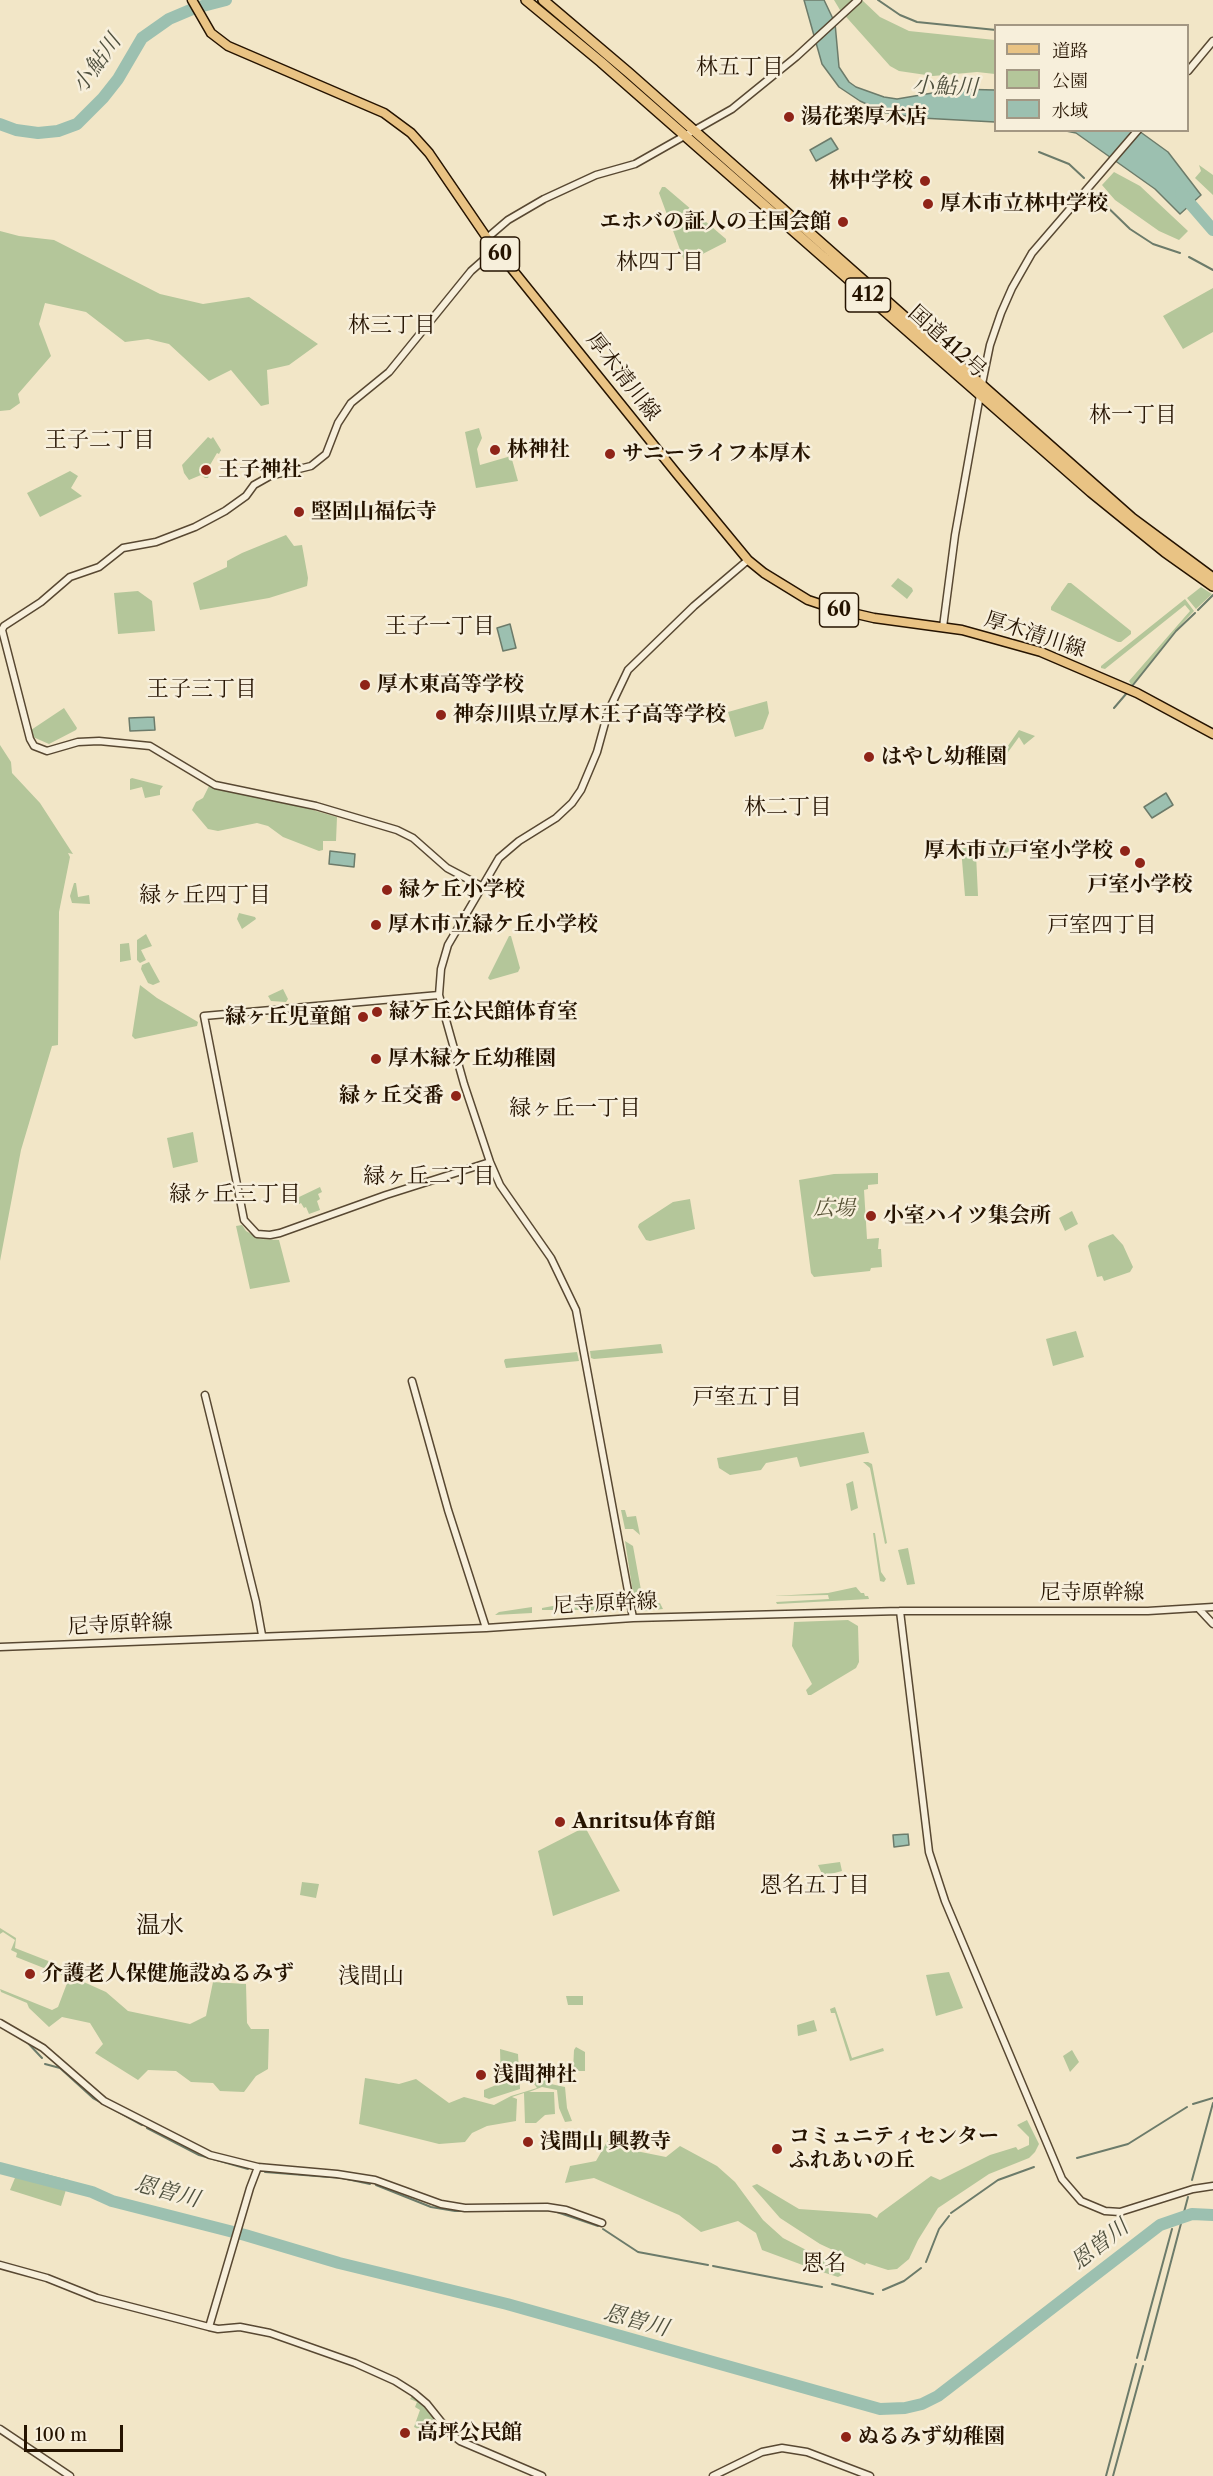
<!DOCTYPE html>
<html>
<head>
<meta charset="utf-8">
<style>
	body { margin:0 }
	#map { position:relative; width:1213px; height:2476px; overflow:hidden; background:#f2e6c7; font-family:"Libre Caslon Text","Noto Serif JP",serif }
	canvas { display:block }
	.legend { position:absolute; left:994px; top:24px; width:195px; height:108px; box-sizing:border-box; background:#f7efdb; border:2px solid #a39783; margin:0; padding:8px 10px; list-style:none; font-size:18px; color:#251300 }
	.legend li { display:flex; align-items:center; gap:12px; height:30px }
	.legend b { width:30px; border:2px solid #a39783 }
	.scale { position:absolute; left:24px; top:2425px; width:99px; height:27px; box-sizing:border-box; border:3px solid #251300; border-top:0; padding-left:8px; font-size:18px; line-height:21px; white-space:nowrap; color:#251300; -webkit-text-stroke:4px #f7efdb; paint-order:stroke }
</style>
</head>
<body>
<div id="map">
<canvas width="1213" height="2476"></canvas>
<ul class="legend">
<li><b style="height:8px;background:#e9c384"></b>道路</li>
<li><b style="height:16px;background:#b4c69a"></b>公園</li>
<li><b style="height:16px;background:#9cc0b0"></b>水域</li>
</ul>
<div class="scale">100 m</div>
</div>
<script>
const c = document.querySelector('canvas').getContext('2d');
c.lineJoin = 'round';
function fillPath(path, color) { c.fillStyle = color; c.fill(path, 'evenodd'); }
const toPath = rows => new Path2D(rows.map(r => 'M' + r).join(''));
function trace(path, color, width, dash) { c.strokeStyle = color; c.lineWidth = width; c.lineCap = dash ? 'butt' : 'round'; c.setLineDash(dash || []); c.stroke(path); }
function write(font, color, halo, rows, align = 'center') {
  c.font = font + ' "Libre Caslon Text","Noto Serif JP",serif'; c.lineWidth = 5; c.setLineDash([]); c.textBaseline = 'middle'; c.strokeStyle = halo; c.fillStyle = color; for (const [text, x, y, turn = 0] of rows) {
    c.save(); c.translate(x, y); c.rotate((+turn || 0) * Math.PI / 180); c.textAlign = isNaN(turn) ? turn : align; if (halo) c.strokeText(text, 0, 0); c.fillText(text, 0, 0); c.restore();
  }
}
const green = toPath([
	[834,0,862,0,880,17,909,31,995,40,995,74,977,72,933,76,899,71,890,66,840,10],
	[1199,165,1213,175,1213,195,1195,178,1201,171],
	[1114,172,1140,186,1188,231,1179,240,1159,231,1115,200,1102,185],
	[662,187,665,187,726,239,726,242,685,263,659,193],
	[0,231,19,236,54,240,160,294,203,304,249,297,318,344,289,365,267,370,269,404,261,406,231,370,209,381,169,344,148,339,125,342,86,312,45,303,39,324,51,356,18,394,20,403,10,410,0,411],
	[1213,288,1213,332,1183,349,1163,316],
	[479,428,482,438,477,449,480,465,511,456,518,481,476,488,465,432],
	[208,437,211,439,213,437,221,450,219,454,217,453,210,465,211,471,208,478,205,478,201,475,189,480,184,473,182,465],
	[70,471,78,476,71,488,82,496,40,517,27,493],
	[286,535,294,546,302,545,308,578,307,586,269,598,200,610,193,583,227,567,227,561,242,553],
	[898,578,912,588,913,591,907,599,891,586],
	[1068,583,1071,583,1131,631,1131,634,1121,642,1118,642,1051,610,1051,607],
	[1201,587,1212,594,1196,609,1187,598],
	[138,591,152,601,155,631,118,634,114,593],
	[1185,599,1194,611,1175,631,1132,686,1129,681,1190,611,1185,605,1105,669,1101,668,1101,666],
	[767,701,769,713,763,729,735,737,728,712],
	[64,708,77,728,76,730,49,744,33,737,31,730],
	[1019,730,1035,736,1024,745,1019,737,1006,755,1003,753],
	[0,745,11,762,12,773,40,803,73,854,68,853,70,857,59,912,58,1045,52,1046,21,1150,0,1261],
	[132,778,163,786,160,790,160,795,145,798,142,787,130,790,130,779],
	[209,786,264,796,337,817,336,841,323,841,323,850,319,851,283,837,268,826,257,823,218,831,208,829,192,810,196,802,203,798],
	[1004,840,1010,851,993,860,993,851],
	[961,848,967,848,976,854,978,896,965,896],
	[74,883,76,883,78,897,89,895,90,904,72,903,70,896],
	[239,913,255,917,256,919,242,929,237,919],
	[146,934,152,946,141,950,146,960,140,963,137,960,137,940],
	[509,936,511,936,520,968,518,972,490,980,488,978],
	[129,943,131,960,120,962,120,944],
	[149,962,160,982,153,985,148,983,141,969,142,965],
	[140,985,157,998,198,1022,197,1026,135,1039,132,1036],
	[283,989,288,999,286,1002,271,1001,268,996],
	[193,1132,198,1162,173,1168,167,1138],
	[878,1173,878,1184,868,1185,868,1189,864,1190,867,1239,879,1238,878,1249,881,1249,882,1267,871,1268,870,1271,814,1277,811,1273,799,1180,834,1174],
	[320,1187,322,1192,318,1194,320,1199,317,1201,320,1210,309,1214,306,1207,304,1208,301,1203,299,1204,297,1198],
	[690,1199,695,1229,650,1241,646,1240,638,1227,639,1224,673,1202],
	[1072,1211,1078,1224,1065,1231,1059,1218],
	[242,1225,246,1231,260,1239,279,1240,290,1282,250,1289,236,1226],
	[1113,1234,1123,1245,1133,1267,1130,1272,1104,1281,1102,1276,1097,1277,1088,1246,1090,1243],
	[1076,1331,1084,1357,1053,1366,1046,1339],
	[661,1344,663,1353,594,1359,591,1358,590,1351],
	[577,1352,579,1361,506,1368,504,1361,505,1359],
	[864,1432,869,1453,800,1467,797,1457,766,1463,761,1470,730,1475,719,1468,717,1458],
	[863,1462,868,1462,872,1464,887,1543,885,1544,870,1468],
	[853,1481,858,1508,851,1511,846,1484],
	[621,1510,625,1510,627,1517,636,1516,640,1535,633,1529,625,1529],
	[873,1533,875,1533,881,1572,886,1579,884,1582,880,1581],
	[625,1541,633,1546,643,1601,648,1605,660,1603,663,1609,643,1611,634,1600],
	[908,1548,915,1584,907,1585,898,1550],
	[856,1587,861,1593,864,1593,865,1596,868,1596,869,1599,777,1604,776,1602,829,1599,828,1595,773,1596,828,1593],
	[617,1594,620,1595,622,1606,619,1610,542,1610,542,1608],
	[532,1607,532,1613,495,1615,499,1612],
	[848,1620,858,1626,859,1662,856,1668,811,1695,808,1695,806,1690,812,1684,792,1646,794,1622],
	[585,1827,620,1891,553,1916,538,1851],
	[840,1862,842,1871,823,1876,818,1865],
	[302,1882,319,1884,316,1898,300,1895],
	[0,1928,16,1938,15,1948,79,1973,77,1979,106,1992,128,2011,190,2024,206,2016,213,1982,246,1984,247,2023,251,2029,269,2029,268,2069,256,2076,244,2092,220,2091,213,2083,191,2082,176,2071,148,2070,138,2080,95,2053,103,2044,90,2023,62,2017,49,2027,29,2008,27,2003,1,1992,0,1989,52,2010,58,2007,69,1978,16,1957,17,1953,11,1950,15,1940,3,1932,0,1934],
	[949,1972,963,2008,936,2016,926,1975],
	[566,1996,583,1996,583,2005,568,2005],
	[835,2007,852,2058,883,2048,884,2051,850,2061,835,2013,831,2013,830,2009],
	[814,2020,817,2031,798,2036,797,2025],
	[576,2047,585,2052,585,2071,573,2071,574,2050],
	[500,2049,518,2054,520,2089,489,2099,484,2097,484,2090,501,2083],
	[1072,2050,1079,2062,1070,2072,1063,2056],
	[535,2071,545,2071,546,2083,565,2087,567,2108,572,2121,565,2122,559,2108,557,2090,542,2087,529,2092,554,2092,555,2114,545,2115,536,2123,525,2123,524,2093,512,2097,517,2099,516,2121,487,2126,472,2133,465,2142,439,2144,359,2124,365,2078,399,2084,416,2079,449,2103,464,2097,494,2105,511,2096,537,2088,532,2081],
	[1027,2120,1039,2144,1035,2152,1029,2158,989,2174,938,2208,918,2240,909,2259,897,2269,888,2270,866,2263,865,2265,820,2244,780,2218,752,2186,757,2184,799,2209,870,2214,877,2218,879,2214,931,2176,940,2180,990,2155,1016,2147,1018,2150,1029,2145,1029,2137,1017,2125],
	[608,2140,626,2149,666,2157,680,2146,717,2166,735,2182,763,2220,783,2238,843,2269,844,2274,838,2277,816,2270,762,2250,756,2233,738,2221,701,2232,679,2215,594,2178,565,2183,570,2166,596,2161],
	[34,2171,69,2180,61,2206,10,2190,17,2173,32,2177],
	[412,2396,425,2405,437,2423,430,2435,414,2427,420,2410,415,2407,417,2402,410,2399]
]);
const water = toPath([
	[804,0,824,0,835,23,839,67,849,82,856,87,884,97,897,99,956,89,995,90,995,122,921,118,886,113,860,101,839,87,822,64,804,0],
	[1066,131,1139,131,1168,152,1201,195,1180,214,1155,189,1076,133,1066,131],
	[831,138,838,149,816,161,810,150,831,138],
	[510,624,516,648,503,651,497,628,510,624],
	[154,717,155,730,130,731,129,718,154,717],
	[1166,793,1173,805,1152,818,1144,807,1166,793],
	[330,851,355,854,354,867,329,864,330,851],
	[908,1834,909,1845,894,1847,893,1835,908,1834]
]);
const stream = toPath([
	[878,0,900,15,917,22,996,30],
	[1039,152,1069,164,1084,178],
	[1096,196,1130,229,1153,244,1180,253],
	[1189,257,1213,270],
	[1198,610,1213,595],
	[1133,685,1176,631,1195,613],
	[1114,708,1126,694],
	[26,2041,42,2058],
	[45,2064,60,2068,93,2098,142,2125],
	[1193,2104,1213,2098],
	[147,2128,199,2155,248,2169],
	[1077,2158,1128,2144,1187,2107],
	[265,2172,342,2178,370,2184],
	[1192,2180,1213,2103],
	[376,2185,431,2207,455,2211,482,2211],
	[489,2211,551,2210,598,2226],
	[951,2213,998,2180,1034,2167],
	[1171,2221,1171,2225],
	[603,2229,638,2252,708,2265],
	[926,2262,939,2229,949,2216],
	[713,2266,822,2287],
	[832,2284,873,2294],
	[883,2290,904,2281,921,2268],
	[1137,2358,1172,2229],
	[1145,2360,1188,2197],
	[1106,2476,1136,2364],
	[1113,2476,1143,2366]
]);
const river = toPath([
	[0,124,16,130,38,133,58,131,77,124,103,98,118,79,142,38,169,19,195,8,226,0],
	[1181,193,1213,230],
	[0,2168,92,2192,112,2201,245,2235,339,2263,507,2304,880,2409,905,2408,922,2404,938,2396,1160,2225,1192,2214,1213,2215]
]);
const minor = toPath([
	[1188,71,1213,41],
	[487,238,508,220,544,199,596,175,635,164,732,109,796,57,858,0],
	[943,627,955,535,982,384,990,345,1001,313,1012,288,1032,253,1138,130],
	[481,886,447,868,413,838,397,830,316,806,215,785,150,746,99,741,78,742,47,751,34,746,30,739,2,630,4,626,41,602,70,577,99,567,123,548,156,542,195,527,225,511,246,496,254,485,270,476,311,466,326,454,338,423,351,403,389,372,471,271,496,249],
	[439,995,204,1016,244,1220,257,1234,270,1235,280,1233,386,1195,490,1162],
	[412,1381,448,1510,486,1628],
	[205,1395,256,1602,262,1635],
	[1199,1609,1213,1624],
	[900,1611,929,1852,945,1901,1062,2179,1081,2201,1105,2211,1120,2212,1193,2189,1213,2186],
	[633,1618,576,1310,551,1258,500,1185,490,1162,464,1084,439,995,441,969,448,945,499,858,519,841,556,818,572,803,581,790,597,752,608,712,628,670,694,606,748,560],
	[0,1647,486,1628,633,1618,900,1611,1148,1611,1213,1607],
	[0,2023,43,2048,104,2101,210,2155,258,2167],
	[0,2265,47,2278,97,2298,209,2327,218,2329,240,2327,270,2333,355,2363,395,2381,414,2393,427,2404,451,2434,460,2441,542,2476],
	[209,2327,250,2188,258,2167,337,2174,375,2180,441,2204,465,2208,547,2207,566,2210,602,2223],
	[0,2429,70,2476],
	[713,2476,762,2452,782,2448,807,2452,870,2476]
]);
const major = toPath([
	[192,0,211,33,228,46,384,113,411,133,429,153,487,238,677,474,748,560,764,573,808,600,835,609,874,618,962,630,1041,652,1137,693,1213,734]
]);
const highway = toPath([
	[526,0,601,62,1091,492,1165,552,1213,586],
	[543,0,629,73,1132,518,1213,578]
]);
const markers = [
	[789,117,6,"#8f2418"],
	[925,181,6,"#8f2418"],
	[928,204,6,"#8f2418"],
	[843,222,6,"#8f2418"],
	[495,450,6,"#8f2418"],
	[610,454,6,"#8f2418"],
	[206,470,6,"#8f2418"],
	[299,512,6,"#8f2418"],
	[365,685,6,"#8f2418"],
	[441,715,6,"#8f2418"],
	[869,757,6,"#8f2418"],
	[1125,851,6,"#8f2418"],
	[1140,863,6,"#8f2418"],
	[387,890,6,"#8f2418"],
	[376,925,6,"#8f2418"],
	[377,1012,6,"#8f2418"],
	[363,1017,6,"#8f2418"],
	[376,1059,6,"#8f2418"],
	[456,1096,6,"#8f2418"],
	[871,1216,6,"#8f2418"],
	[560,1822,6,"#8f2418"],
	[30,1974,6,"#8f2418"],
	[481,2075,6,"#8f2418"],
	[528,2142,6,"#8f2418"],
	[777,2149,6,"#8f2418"],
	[405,2433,6,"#8f2418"],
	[846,2437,6,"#8f2418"]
];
const shields = [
	[500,254,39],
	[868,295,45],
	[839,610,39]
];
const shieldNames = [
	["60",500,254],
	["412",868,295],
	["60",839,610]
];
const poiNames = [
	["湯花楽厚木店",801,117],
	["林中学校",913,181,"right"],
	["厚木市立林中学校",940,204],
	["エホバの証人の王国会館",831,222,"right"],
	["林神社",507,450],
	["サニーライフ本厚木",622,454],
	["王子神社",218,470],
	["堅固山福伝寺",311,512],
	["厚木東高等学校",377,685],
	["神奈川県立厚木王子高等学校",453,715],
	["はやし幼稚園",881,757],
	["厚木市立戸室小学校",1113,851,"right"],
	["戸室小学校",1140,885,"center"],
	["緑ケ丘小学校",399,890],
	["厚木市立緑ケ丘小学校",388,925],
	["緑ケ丘公民館体育室",389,1012],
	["緑ヶ丘児童館",351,1017,"right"],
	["厚木緑ケ丘幼稚園",388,1059],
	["緑ヶ丘交番",444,1096,"right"],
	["小室ハイツ集会所",883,1216],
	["Anritsu体育館",572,1822],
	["介護老人保健施設ぬるみず",42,1974],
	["浅間神社",493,2075],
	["コミュニティセンター",789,2137],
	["ふれあいの丘",789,2161],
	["浅間山 興教寺",540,2142],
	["高坪公民館",417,2433],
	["ぬるみず幼稚園",858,2437]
];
const streetNames = [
	["国道412号",947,342,42],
	["厚木清川線",623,377,52],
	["厚木清川線",1035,635,18],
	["尼寺原幹線",1092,1593],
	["尼寺原幹線",605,1604,-3],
	["尼寺原幹線",120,1625,-3]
];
const parkNames = [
	["広場",834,1209]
];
const waterNames = [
	["小鮎川",97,64,-54],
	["小鮎川",945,87,2],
	["恩曽川",167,2192,15],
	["恩曽川",1100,2245,-38],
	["恩曽川",636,2321,15]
];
const neighbourhoodNames = [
	["林五丁目",740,68],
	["林四丁目",660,263],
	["林三丁目",392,326],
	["林一丁目",1133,416],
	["王子二丁目",100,441],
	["王子一丁目",440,627],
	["王子三丁目",202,690],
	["林二丁目",788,808],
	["緑ヶ丘四丁目",205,896],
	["戸室四丁目",1102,926],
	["緑ヶ丘一丁目",575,1109],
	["緑ヶ丘二丁目",429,1177],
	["緑ヶ丘三丁目",235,1195],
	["戸室五丁目",747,1398],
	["恩名五丁目",815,1886],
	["浅間山",371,1977],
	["恩名",824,2264]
];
const quarterNames = [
	["温水",160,1926]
];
fillPath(green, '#b4c69a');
fillPath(water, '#9cc0b0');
trace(water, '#6c7b6a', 1.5);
trace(stream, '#6c7b6a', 2);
trace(river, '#9cc0b0', 12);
trace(minor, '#584832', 9);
trace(major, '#251300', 11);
trace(highway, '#251300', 12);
trace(minor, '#f7efdb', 6);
trace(major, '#e9c384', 8);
trace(highway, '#e9c384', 9);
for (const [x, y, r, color] of markers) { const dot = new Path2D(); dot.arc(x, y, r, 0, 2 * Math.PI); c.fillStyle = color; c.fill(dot); trace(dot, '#f7efdb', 2); }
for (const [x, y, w] of shields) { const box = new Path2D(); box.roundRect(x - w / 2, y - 17, w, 34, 4.5); c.fillStyle = '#f7efdb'; c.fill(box); trace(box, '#251300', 1.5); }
write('bold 20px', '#251300', null, shieldNames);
write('bold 21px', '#251300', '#f7efdb', poiNames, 'left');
write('21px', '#251300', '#f7efdb', streetNames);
write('italic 21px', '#575236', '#f7efdb', parkNames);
write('italic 22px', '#4f503e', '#f7efdb', waterNames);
write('22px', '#251300', '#f7efdb', neighbourhoodNames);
write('24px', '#251300', '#f7efdb', quarterNames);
</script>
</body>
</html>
